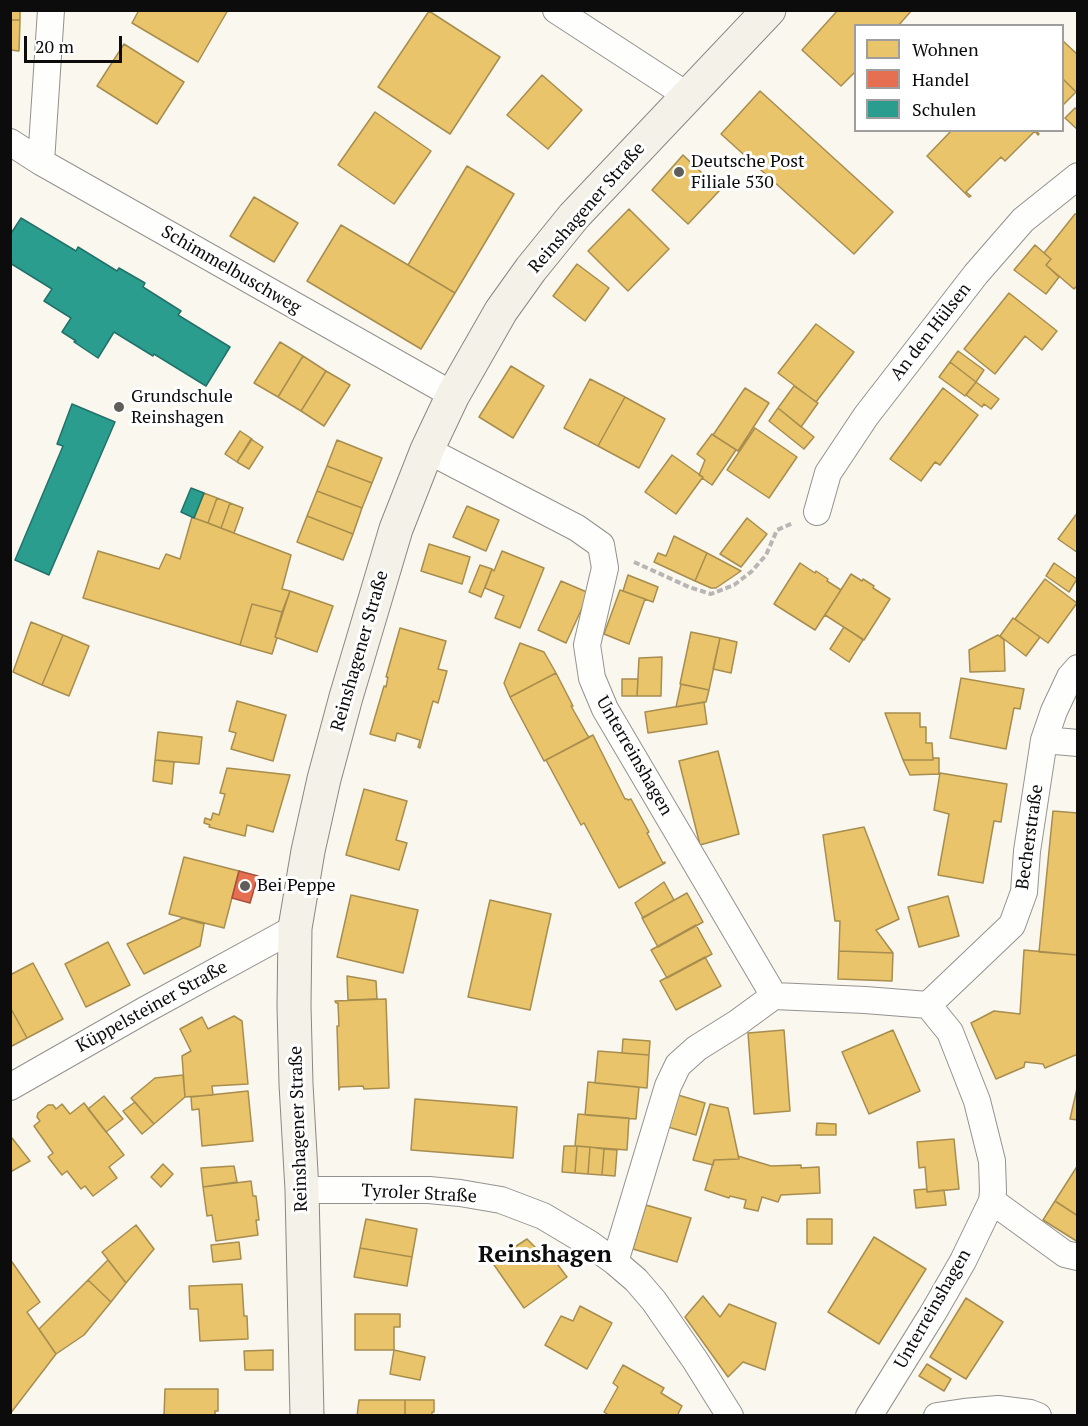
<!DOCTYPE html>
<html>
<head>
<meta charset="utf-8">
<style>
	body { margin:0 }
	#map { position:relative; width:1088px; height:1426px; overflow:hidden; background:#faf7ef; font-family:"PT Serif",serif }
	canvas { display:block }
	.frame { position:absolute; inset:0; border:12px solid #0c0c0c; pointer-events:none }
	.legend { position:absolute; left:854px; top:24px; width:210px; height:108px; box-sizing:border-box; background:#fff; border:2px solid #9e9e9e; margin:0; padding:8px 10px; list-style:none; font-size:18px; color:#0c0c0c }
	.legend li { display:flex; align-items:center; gap:12px; height:30px }
	.legend b { width:30px; border:2px solid #9e9e9e }
	.scale { position:absolute; left:24px; top:36px; width:98px; height:27px; box-sizing:border-box; border:3px solid #0c0c0c; border-top:0; padding-left:8px; font-size:18px; line-height:21px; white-space:nowrap; color:#0c0c0c; -webkit-text-stroke:4px #fff; paint-order:stroke }
</style>
</head>
<body>
<div id="map">
<canvas width="1088" height="1426"></canvas>
<div class="frame"></div>
<ul class="legend">
<li><b style="height:16px;background:#e9c46a"></b>Wohnen</li>
<li><b style="height:16px;background:#e76f51"></b>Handel</li>
<li><b style="height:16px;background:#2a9d8f"></b>Schulen</li>
</ul>
<div class="scale">20 m</div>
</div>
<script>
const c = document.querySelector('canvas').getContext('2d');
c.lineJoin = 'round';
function fillPath(path, color) { c.fillStyle = color; c.fill(path, 'evenodd'); }
const toPath = rows => new Path2D(rows.map(r => 'M' + r).join(''));
function trace(path, color, width, dash) { c.strokeStyle = color; c.lineWidth = width; c.lineCap = dash ? 'butt' : 'round'; c.setLineDash(dash || []); c.stroke(path); }
function write(font, color, halo, rows, align = 'center') {
  c.font = font + ' "PT Serif",serif'; c.lineWidth = 6; c.setLineDash([]); c.textBaseline = 'middle'; c.strokeStyle = halo; c.fillStyle = color; for (const [text, x, y, turn = 0] of rows) {
    c.save(); c.translate(x, y); c.rotate((+turn || 0) * Math.PI / 180); c.textAlign = isNaN(turn) ? turn : align; if (halo) c.strokeText(text, 0, 0); c.fillText(text, 0, 0); c.restore();
  }
}
const homes = toPath([
	[10,10,20,10,20,20,10,20,10,10],
	[139,10,228,10,198,62,132,23,139,10],
	[838,10,912,10,898,26,856,26,856,71,841,86,802,50,838,10],
	[429,11,500,57,450,134,378,87,429,11],
	[10,20,20,20,19,51,10,50,10,20],
	[1062,40,1078,55,1078,91,1076,92,1062,78,1062,40],
	[124,44,184,82,157,124,97,86,124,44],
	[542,75,582,110,548,149,507,115,542,75],
	[1062,78,1076,92,1062,106,1062,78],
	[760,91,893,212,854,254,721,134,760,91],
	[1075,108,1078,110,1078,130,1065,118,1075,108],
	[375,112,431,151,394,204,338,165,375,112],
	[952,130,1036,130,1039,134,1038,135,1035,131,1005,161,1001,157,966,192,971,196,969,197,927,156,952,130],
	[683,155,720,190,688,224,652,190,683,155],
	[467,166,514,194,455,293,408,265,467,166],
	[254,197,298,223,274,262,230,236,254,197],
	[629,209,669,249,628,291,588,251,629,209],
	[1075,214,1078,214,1078,288,1076,287,1074,289,1046,265,1051,259,1044,253,1075,214],
	[341,225,455,293,421,349,307,281,341,225],
	[1035,245,1051,259,1046,265,1059,277,1046,294,1014,270,1035,245],
	[577,264,609,288,585,321,553,296,577,264],
	[1009,293,1057,331,1042,350,1025,336,995,374,964,349,1009,293],
	[816,324,854,352,816,402,778,373,816,324],
	[280,342,303,356,278,397,254,383,280,342],
	[958,351,984,370,976,382,950,362,958,351],
	[303,356,326,371,301,411,278,397,303,356],
	[950,362,976,382,965,396,939,377,950,362],
	[511,366,544,386,513,438,479,417,511,366],
	[326,371,350,385,324,426,301,411,326,371],
	[590,379,625,397,598,446,564,428,590,379],
	[976,382,999,399,991,409,984,404,982,407,966,395,976,382],
	[794,386,818,403,801,427,778,408,794,386],
	[745,388,769,403,738,451,713,435,745,388],
	[943,388,978,415,940,465,935,462,921,481,890,459,943,388],
	[625,397,665,419,639,468,598,446,625,397],
	[778,408,814,437,804,449,769,421,778,408],
	[755,428,797,457,769,498,727,470,755,428],
	[240,431,252,439,237,462,225,454,240,431],
	[712,434,736,450,712,485,702,478,703,477,699,475,705,460,697,454,712,434],
	[251,439,263,447,249,469,237,462,251,439],
	[337,440,382,458,372,483,327,466,337,440],
	[672,455,703,477,676,514,645,492,672,455],
	[327,466,372,483,362,508,317,491,327,466],
	[317,491,362,508,353,534,307,516,317,491],
	[204,493,217,498,208,523,194,518,204,493],
	[217,498,230,503,221,528,208,523,217,498],
	[230,503,243,508,234,533,221,528,230,503],
	[467,506,499,520,486,551,453,537,467,506],
	[1078,512,1078,553,1058,539,1078,512],
	[307,516,353,534,343,560,297,542,307,516],
	[192,517,291,555,282,589,290,591,282,612,252,604,240,645,83,598,98,551,159,569,166,554,180,559,192,517],
	[747,518,767,534,741,567,720,554,747,518],
	[674,536,707,553,695,581,654,562,658,553,666,556,674,536],
	[429,544,470,557,462,584,421,571,429,544],
	[502,551,544,568,520,628,495,618,504,596,485,588,492,569,494,571,502,551],
	[707,553,741,571,716,588,711,588,695,581,707,553],
	[800,563,815,573,816,571,828,579,827,581,841,590,815,630,774,604,800,563],
	[1054,563,1077,579,1069,592,1046,576,1054,563],
	[480,565,492,569,481,597,469,592,480,565],
	[851,574,862,581,863,579,874,586,873,588,890,599,864,640,825,615,851,574],
	[628,575,658,587,653,602,623,591,628,575],
	[1045,579,1077,603,1048,643,1015,619,1045,579],
	[561,581,589,593,566,643,538,630,561,581],
	[620,590,645,599,629,644,604,634,620,590],
	[290,591,333,606,317,652,275,637,290,591],
	[252,604,282,612,275,637,277,638,272,654,240,645,252,604],
	[1013,618,1040,637,1026,656,1000,636,1013,618],
	[31,622,63,635,42,685,13,672,31,622],
	[844,627,863,640,849,662,830,649,844,627],
	[400,628,446,641,438,669,447,671,438,703,433,701,420,748,418,747,420,740,397,733,395,741,370,734,384,686,386,687,388,677,386,677,400,628],
	[691,632,720,638,709,690,680,684,691,632],
	[63,635,89,646,69,696,42,685,63,635],
	[998,635,1004,640,1005,671,970,672,969,650,998,635],
	[720,638,737,642,731,673,713,669,720,638],
	[520,643,544,652,556,673,510,697,504,683,520,643],
	[662,657,661,696,637,696,639,658,662,657],
	[556,673,573,706,571,706,588,736,590,737,544,761,510,697,556,673],
	[961,678,1024,689,1020,709,1014,708,1006,749,950,738,961,678],
	[622,679,638,679,637,696,622,696,622,679],
	[681,684,709,690,706,702,676,707,681,684],
	[237,701,286,715,273,761,231,749,236,733,229,731,237,701],
	[704,702,707,724,648,733,645,712,704,702],
	[885,713,920,713,920,727,926,727,926,743,932,743,933,760,903,760,885,713],
	[158,732,202,737,199,764,155,760,158,732],
	[593,735,625,799,627,799,628,800,631,799,649,832,647,833,663,863,665,862,665,863,619,888,584,823,581,825,546,760,593,735],
	[718,751,739,834,700,845,679,761,718,751],
	[933,758,939,758,939,774,910,775,903,760,933,760,933,758],
	[155,760,174,762,172,784,153,781,155,760],
	[227,768,290,775,273,832,247,825,245,836,209,827,210,825,204,823,205,818,211,820,213,813,219,815,225,794,220,793,227,768],
	[940,773,1007,784,1001,822,994,821,983,883,938,875,949,814,934,810,940,773],
	[364,789,407,801,396,840,407,843,399,870,346,855,364,789],
	[1053,811,1078,813,1078,955,1039,952,1053,811],
	[864,827,899,919,876,930,893,953,839,951,840,921,835,921,823,835,864,827],
	[184,857,239,871,224,928,169,914,184,857],
	[664,882,674,900,643,918,635,903,664,882],
	[687,893,703,922,658,947,642,918,687,893],
	[351,895,418,910,403,973,337,957,351,895],
	[948,896,959,936,919,947,908,907,948,896],
	[490,900,551,914,530,1010,468,997,490,900],
	[183,918,204,924,200,946,144,974,127,944,183,918],
	[696,925,712,954,667,978,651,950,696,925],
	[108,942,130,985,86,1007,65,964,108,942],
	[1024,950,1078,955,1078,1054,1045,1068,1043,1064,1025,1062,1024,1067,996,1079,971,1023,994,1011,1020,1014,1024,950],
	[839,951,893,953,892,981,838,979,839,951],
	[705,957,721,986,676,1010,660,981,705,957],
	[33,963,63,1019,27,1038,10,1007,10,975,33,963],
	[347,976,376,981,377,999,348,1000,347,976],
	[386,999,389,1088,364,1089,363,1086,340,1087,339,1090,337,1026,339,1026,338,1003,336,1003,335,1001,386,999],
	[10,1007,27,1038,10,1047,10,1007],
	[234,1016,242,1021,248,1084,212,1086,213,1095,185,1097,182,1056,191,1051,180,1029,202,1017,208,1029,234,1016],
	[784,1030,790,1111,754,1114,748,1033,784,1030],
	[893,1030,920,1091,869,1114,842,1052,893,1030],
	[623,1039,650,1041,649,1055,622,1053,623,1039],
	[598,1051,649,1055,647,1088,595,1083,598,1051],
	[183,1075,185,1097,154,1124,131,1098,155,1078,183,1075],
	[588,1082,639,1087,636,1119,585,1115,588,1082],
	[1078,1084,1078,1120,1070,1119,1078,1084],
	[248,1091,253,1141,202,1146,199,1109,192,1110,191,1097,248,1091],
	[678,1095,705,1103,696,1135,668,1127,678,1095],
	[104,1096,123,1119,106,1132,88,1109,104,1096],
	[415,1099,517,1107,513,1158,411,1150,415,1099],
	[135,1102,154,1124,142,1134,123,1111,135,1102],
	[84,1103,124,1155,109,1167,117,1178,93,1196,85,1186,81,1189,67,1171,62,1175,48,1157,53,1153,34,1126,40,1121,37,1117,38,1113,48,1105,53,1105,56,1109,62,1104,70,1114,84,1103],
	[710,1104,728,1108,739,1159,714,1160,713,1165,693,1160,710,1104],
	[578,1114,629,1118,627,1150,575,1146,578,1114],
	[817,1123,836,1124,836,1135,816,1135,817,1123],
	[12,1138,30,1161,12,1171,10,1169,10,1139,12,1138],
	[954,1139,959,1189,927,1192,925,1167,919,1168,917,1142,954,1139],
	[564,1146,577,1146,575,1173,562,1172,564,1146],
	[577,1146,590,1147,588,1174,575,1173,577,1146],
	[590,1147,604,1149,602,1175,588,1174,590,1147],
	[604,1149,617,1150,615,1176,602,1175,604,1149],
	[738,1156,771,1166,801,1165,801,1168,819,1167,820,1193,781,1195,778,1202,762,1197,758,1211,744,1208,746,1200,730,1196,729,1198,705,1190,714,1160,739,1159,738,1156],
	[163,1164,173,1174,161,1187,151,1177,163,1164],
	[1078,1165,1078,1216,1055,1201,1078,1165],
	[234,1166,237,1182,203,1187,201,1168,234,1166],
	[251,1181,253,1196,256,1196,259,1220,256,1220,258,1235,216,1241,212,1215,207,1216,203,1187,251,1181],
	[927,1189,927,1192,944,1190,946,1205,916,1208,914,1190,927,1189],
	[1055,1201,1078,1216,1078,1242,1043,1220,1055,1201],
	[646,1205,691,1218,677,1262,633,1249,646,1205],
	[366,1219,417,1229,412,1257,360,1248,366,1219],
	[807,1219,832,1219,832,1244,807,1244,807,1219],
	[136,1225,154,1249,126,1283,102,1252,136,1225],
	[874,1237,926,1269,879,1344,828,1312,874,1237],
	[527,1239,537,1249,543,1245,567,1277,524,1308,492,1262,527,1239],
	[239,1242,241,1259,213,1262,211,1245,239,1242],
	[360,1248,412,1257,407,1286,354,1277,360,1248],
	[108,1260,126,1283,111,1302,88,1280,108,1260],
	[12,1262,40,1302,27,1312,56,1354,10,1414,10,1264,12,1262],
	[88,1280,111,1302,84,1335,56,1354,39,1329,88,1280],
	[242,1284,244,1316,247,1316,248,1339,200,1341,198,1309,190,1309,189,1286,242,1284],
	[703,1296,720,1317,729,1304,776,1323,765,1370,743,1362,728,1377,685,1317,703,1296],
	[966,1298,1003,1322,966,1379,930,1357,966,1298],
	[580,1306,612,1323,587,1369,545,1345,561,1316,573,1321,580,1306],
	[355,1314,400,1314,400,1327,394,1327,394,1350,355,1350,355,1314],
	[273,1350,273,1370,245,1370,244,1351,273,1350],
	[394,1350,425,1357,420,1380,390,1374,394,1350],
	[927,1364,951,1379,944,1391,919,1376,927,1364],
	[623,1365,664,1388,661,1393,682,1406,677,1416,610,1416,604,1412,618,1387,613,1383,623,1365],
	[165,1389,218,1389,218,1411,215,1411,215,1416,164,1416,165,1389],
	[359,1400,405,1400,405,1416,357,1416,359,1400],
	[405,1400,434,1400,434,1412,432,1412,432,1416,405,1416,405,1400]
]);
const shops = toPath([
	[239,871,258,876,250,903,232,898,239,871]
]);
const schools = toPath([
	[21,218,76,251,78,247,117,271,119,268,145,283,143,287,181,311,178,315,230,347,206,386,154,354,153,356,114,332,98,358,74,342,76,341,62,332,71,318,44,301,52,289,10,263,10,235,21,218],
	[72,404,115,422,49,575,15,560,63,446,57,444,72,404],
	[191,488,204,493,194,518,181,512,191,488]
]);
const path = toPath([
	[634,562,689,587,711,594,734,585,751,572,766,555,777,530,793,523]
]);
const minor = toPath([
	[556,10,688,96],
	[10,142,41,162,453,395],
	[41,162,51,10],
	[427,450,577,528,601,545,605,568,587,645,592,678,605,709,774,996,737,1023,697,1048,678,1065,668,1086,615,1262],
	[817,512,828,473,866,416,976,274,1023,220,1078,176],
	[1044,740,1078,743],
	[774,996,865,1000,928,1005,950,1032,977,1101,992,1161,993,1191,992,1201,963,1261,933,1313,869,1416],
	[928,1005,1012,925,1024,892,1027,851,1044,740,1054,711,1070,677,1078,668],
	[10,1087,145,1010,295,928],
	[302,1190,429,1190,460,1193,501,1200,543,1216,590,1244,615,1262,636,1280,654,1301,695,1360,730,1416],
	[992,1201,1065,1254,1078,1257],
	[937,1416,964,1412,998,1409,1030,1413,1038,1416]
]);
const secondary = toPath([
	[307,1416,302,1190,296,1084,294,1006,295,928,308,851,324,779,346,697,396,529,427,450,453,395,501,311,531,269,574,216,769,10]
]);
const markers = [
	[679,172,6,"#5f5e5b"],
	[119,407,6,"#5f5e5b"],
	[245,886,6,"#5f5e5b"]
];
const poiNames = [
	["Deutsche Post",691,162],
	["Filiale 530",691,183],
	["Grundschule",131,397],
	["Reinshagen",131,418],
	["Bei Peppe",257,886]
];
const streetNames = [
	["Reinshagener Straße",587,208,-49],
	["Schimmelbuschweg",231,270,30],
	["An den Hülsen",931,332,-52],
	["Reinshagener Straße",360,651,-74],
	["Unterreinshagen",634,756,60],
	["Becherstraße",1030,837,-82],
	["Küppelsteiner Straße",152,1007,-29],
	["Reinshagener Straße",299,1129,-92],
	["Tyroler Straße",419,1194,3],
	["Unterreinshagen",933,1309,-60]
];
const districtNames = [
	["Reinshagen",545,1255]
];
fillPath(homes, '#e9c46a');
trace(homes, '#a78d4e', 1.5);
fillPath(shops, '#e76f51');
trace(shops, '#a5513c', 1.5);
fillPath(schools, '#2a9d8f');
trace(schools, '#217268', 1.5);
trace(minor, '#93928e', 28);
trace(secondary, '#8a8885', 35);
trace(path, '#b7b6b5', 4, [6, 3]);
trace(minor, '#fefefd', 26);
trace(secondary, '#f4f1e8', 33);
for (const [x, y, r, color] of markers) { const dot = new Path2D(); dot.arc(x, y, r, 0, 2 * Math.PI); c.fillStyle = color; c.fill(dot); trace(dot, '#fff', 2); }
write('18px', '#0c0c0c', '#fff', poiNames, 'left');
write('18px', '#0c0c0c', '#fff', streetNames);
write('bold 24px', '#0c0c0c', '#fff', districtNames);
</script>
</body>
</html>
